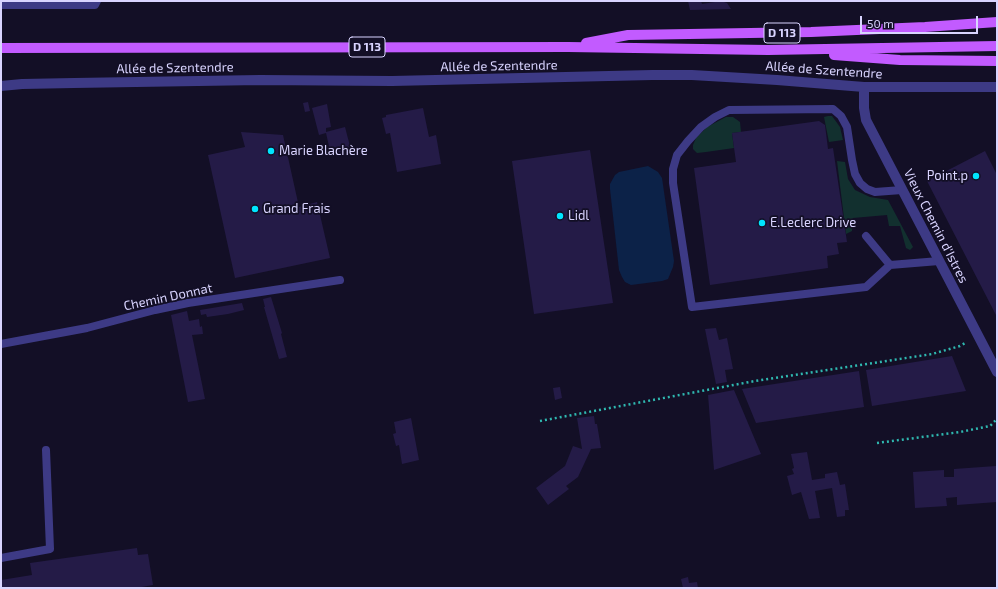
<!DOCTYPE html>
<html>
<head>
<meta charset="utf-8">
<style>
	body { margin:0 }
	#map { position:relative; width:998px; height:589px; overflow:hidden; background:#130f26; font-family:"Exo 2",sans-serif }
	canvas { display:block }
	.frame { position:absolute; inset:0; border:2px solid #d9d4ff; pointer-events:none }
	.scale { position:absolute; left:860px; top:16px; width:118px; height:18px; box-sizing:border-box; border:2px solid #d9d4ff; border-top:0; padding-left:5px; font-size:12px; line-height:14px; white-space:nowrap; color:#d9d4ff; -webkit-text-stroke:3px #130f26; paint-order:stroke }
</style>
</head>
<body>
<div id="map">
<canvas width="998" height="589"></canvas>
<div class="frame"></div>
<div class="scale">50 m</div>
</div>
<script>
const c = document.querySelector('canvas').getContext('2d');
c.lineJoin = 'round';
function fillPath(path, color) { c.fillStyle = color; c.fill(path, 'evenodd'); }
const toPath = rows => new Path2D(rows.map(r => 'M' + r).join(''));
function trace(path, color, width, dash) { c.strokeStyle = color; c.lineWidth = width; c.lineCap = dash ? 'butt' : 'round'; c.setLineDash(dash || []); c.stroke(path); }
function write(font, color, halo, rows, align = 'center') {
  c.font = font + ' "Exo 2",sans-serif'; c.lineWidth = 3.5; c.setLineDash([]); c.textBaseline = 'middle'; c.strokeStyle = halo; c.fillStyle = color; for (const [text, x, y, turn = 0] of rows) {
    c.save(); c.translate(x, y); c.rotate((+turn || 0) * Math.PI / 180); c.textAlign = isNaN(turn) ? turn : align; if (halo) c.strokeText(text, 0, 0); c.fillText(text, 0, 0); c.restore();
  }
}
const green = toPath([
	[828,116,832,116,840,127,843,140,829,142,824,117],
	[726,117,733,117,740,122,741,132,732,133,734,148,706,152,697,153,693,149,693,145,696,138,707,127],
	[837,161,845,162,848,179,855,190,870,197,888,200,913,247,910,250,906,248,900,226,889,226,887,215,853,218,852,231,846,234]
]);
const water = toPath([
	[648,166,658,172,662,178,674,261,673,267,668,279,662,281,631,285,625,282,622,277,619,270,610,189,610,184,615,175,619,172]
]);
const building = toPath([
	[688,1,701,1,702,4,721,1,727,3,731,9,690,10],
	[308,102,310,111,305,112,303,103],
	[327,104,331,127,326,128,326,132,345,127,351,150,331,155,326,133,319,135,312,108],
	[423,108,429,137,436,135,441,164,397,172,390,133,386,134,382,118,386,117,386,115],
	[819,121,825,125,828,149,833,148,847,242,837,243,839,254,827,256,828,268,710,285,694,168,736,162,732,133],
	[241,132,283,135,299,207,317,202,330,258,235,278,208,155,245,147],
	[590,150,613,303,534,314,512,161],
	[985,151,997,175,997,317,927,181],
	[271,297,282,333,281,334,287,357,279,359,264,307,265,307,263,299],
	[242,303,244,310,228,314,207,317,206,314,201,315,200,310],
	[187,311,189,321,199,319,200,327,202,326,203,334,192,335,205,399,188,402,171,315],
	[716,328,719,340,727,338,733,369,725,370,727,382,716,384,705,329],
	[952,356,966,391,872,406,866,370],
	[859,371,864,407,756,423,742,389],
	[560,387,562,398,555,400,553,388],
	[734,390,761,454,714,470,708,395],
	[594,416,595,424,597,424,601,448,591,449,578,477,566,486,569,489,548,505,536,488,565,466,573,446,582,449,577,418],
	[411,418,419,460,402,464,399,445,396,446,393,434,396,433,394,422],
	[807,452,812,480,825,478,825,474,837,472,840,485,845,484,849,510,845,510,845,516,837,517,832,488,815,491,820,518,809,519,801,492,792,495,787,476,794,474,792,469,794,468,791,454],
	[996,466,997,502,957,505,957,497,946,498,947,506,915,508,913,472,944,470,944,477,954,477,954,469],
	[137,548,138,555,148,554,153,585,136,588,1,588,1,580,32,575,30,563],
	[688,577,689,583,697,582,698,588,683,588,681,579]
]);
const path = toPath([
	[540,421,755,381,932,354,960,346,967,342],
	[877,443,960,432,990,426,997,419]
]);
const lane = toPath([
	[1,5,95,5,97,1],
	[866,236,890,265,939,261],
	[890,265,866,287,692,307,673,183,673,169,677,155,688,141,701,127,715,117,729,110,833,109,841,116,847,127,852,160,855,174,860,183,867,189,875,192,902,190],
	[1,344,87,328,155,310,188,303,340,280],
	[1,558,50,549,46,450]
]);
const street = toPath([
	[1,86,22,84,74,83,260,80,392,81,652,75,692,75,777,80,864,87,997,87],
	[864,87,864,108,866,120,997,372]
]);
const primary = toPath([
	[586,43,628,35,811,32,925,27,997,22],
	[1,48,568,47,768,50,997,46],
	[834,55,900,60,997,61]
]);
const markers = [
	[271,151,4,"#00e5ff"],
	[976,176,4,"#00e5ff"],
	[255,209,4,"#00e5ff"],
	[560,216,4,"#00e5ff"],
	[762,223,4,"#00e5ff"]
];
const shields = [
	[782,33,36],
	[367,47,36]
];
const shieldNames = [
	["D 113",782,33],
	["D 113",367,47]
];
const streetNames = [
	["Allée de Szentendre",499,66,-1],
	["Allée de Szentendre",175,68,-1],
	["Allée de Szentendre",824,70,4],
	["Vieux Chemin d'Istres",936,226,63],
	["Chemin Donnat",168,297,-12]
];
const poiNames = [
	["Marie Blachère",279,151],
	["Point.p",968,176,"right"],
	["Grand Frais",263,209],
	["Lidl",568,216],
	["E.Leclerc Drive",770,223]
];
fillPath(green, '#12302f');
fillPath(water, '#0c2248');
fillPath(building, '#241b47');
trace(path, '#2fb8b0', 2.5, [2, 3]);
trace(lane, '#3d3a85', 8);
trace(street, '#3d3a85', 10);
trace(primary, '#c25bff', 10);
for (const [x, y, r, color] of markers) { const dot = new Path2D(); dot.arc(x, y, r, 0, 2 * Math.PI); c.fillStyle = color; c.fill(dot); trace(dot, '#130f26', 1.5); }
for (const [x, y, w] of shields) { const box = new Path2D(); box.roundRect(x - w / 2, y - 10, w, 20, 3); c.fillStyle = '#130f26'; c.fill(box); trace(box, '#d9d4ff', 1); }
write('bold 12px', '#d9d4ff', null, shieldNames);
write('13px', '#d9d4ff', '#130f26', streetNames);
write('13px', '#d9d4ff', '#130f26', poiNames, 'left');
</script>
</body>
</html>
